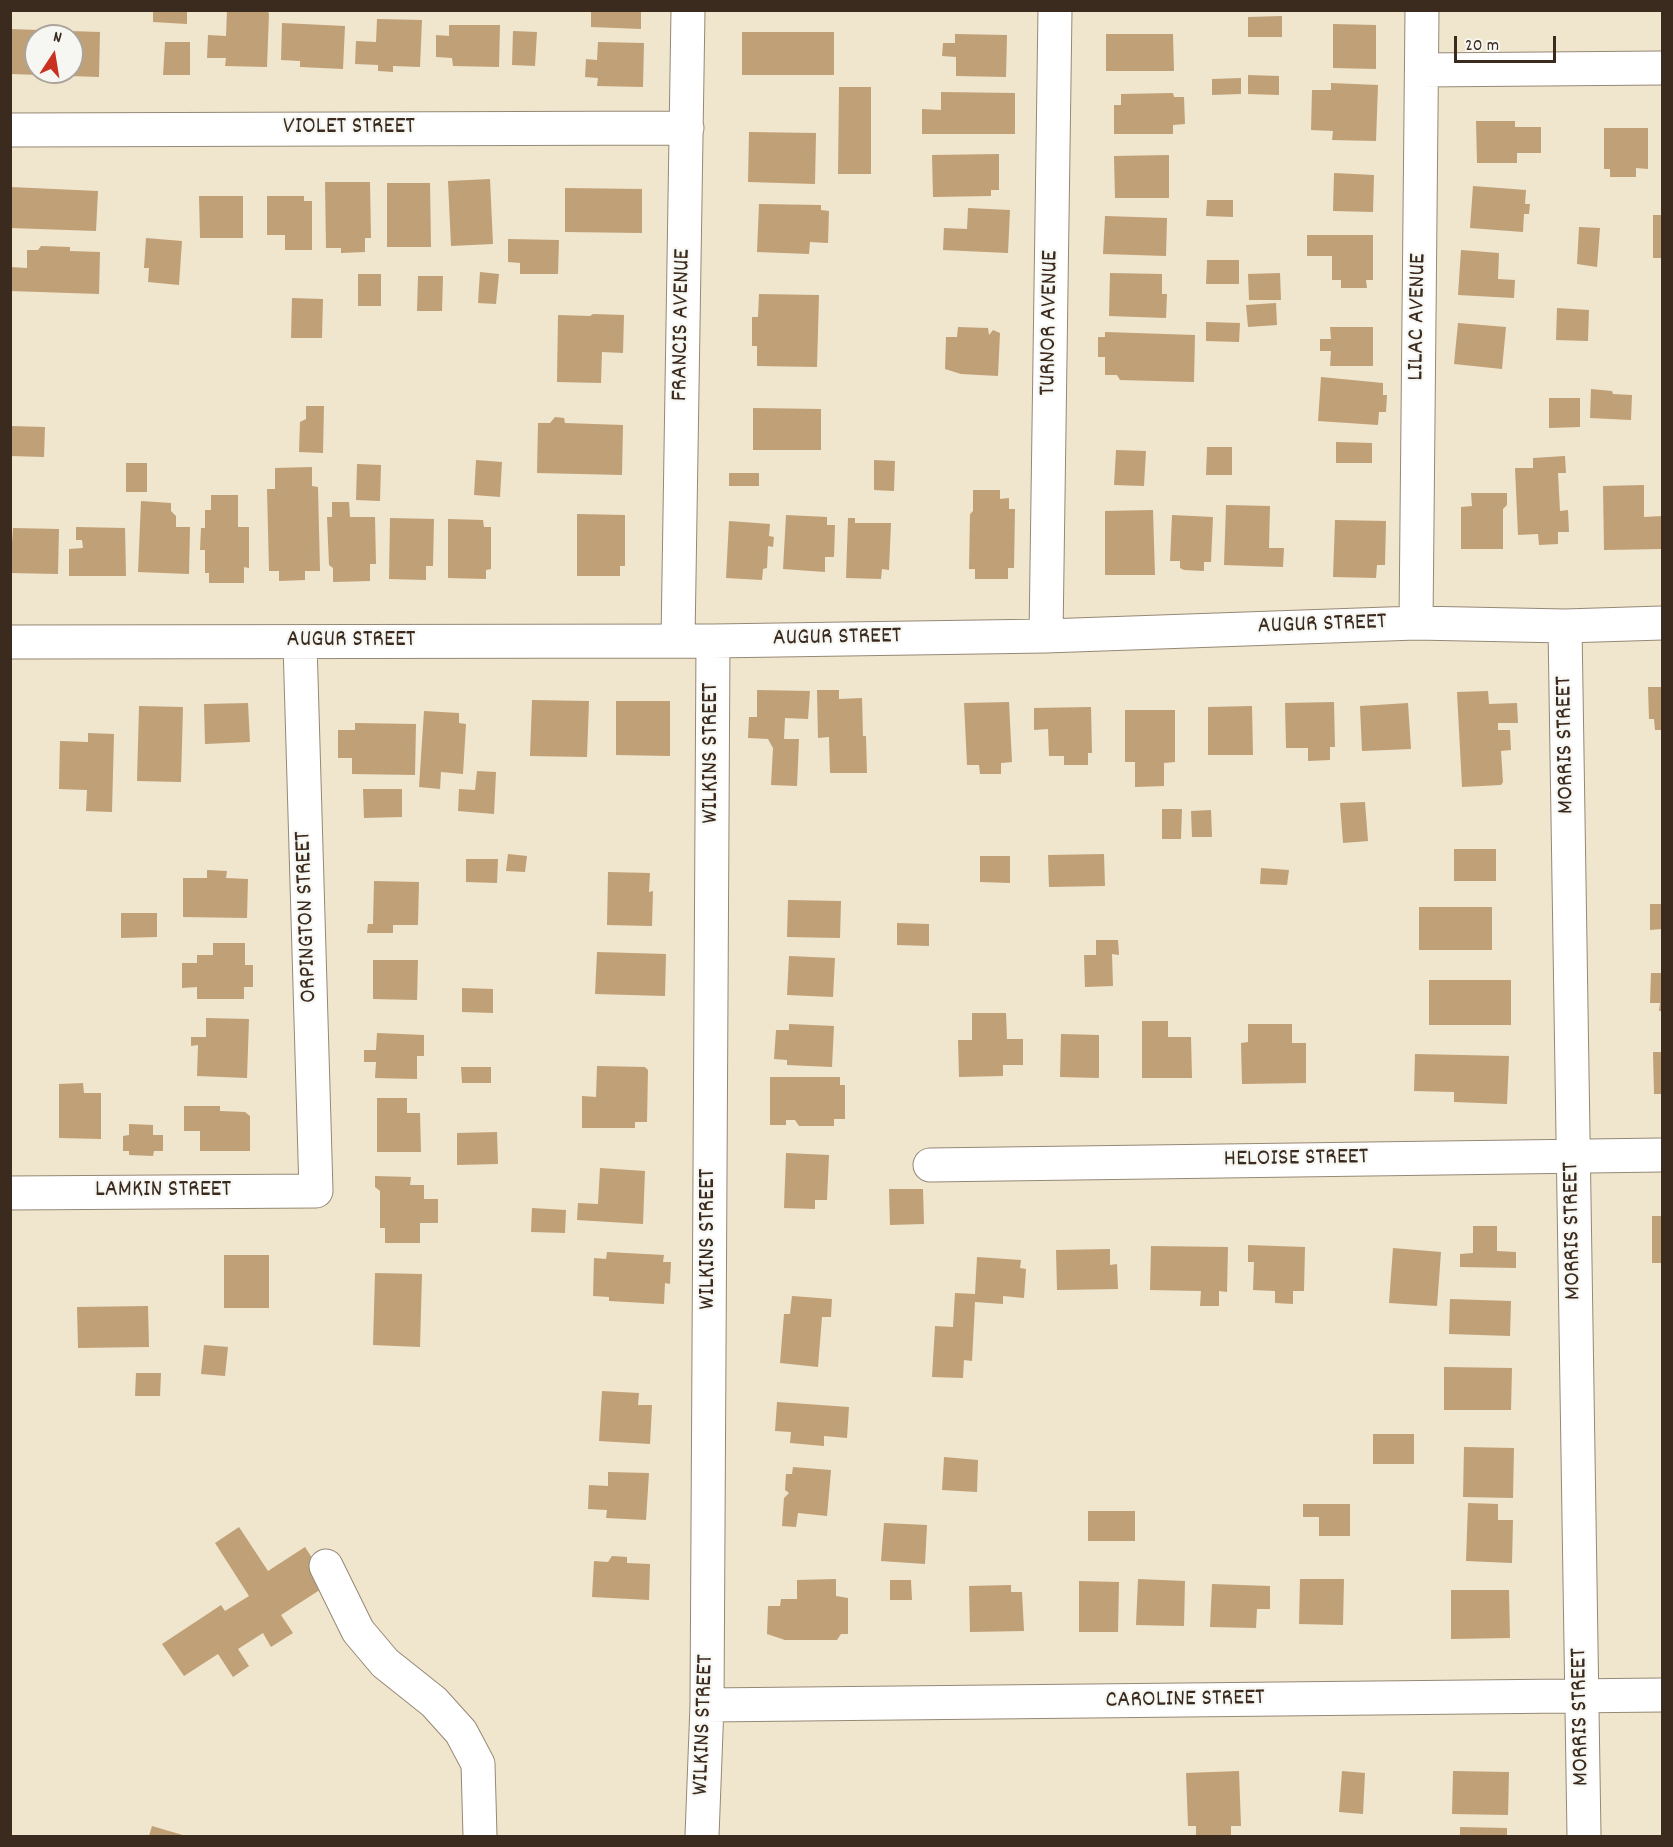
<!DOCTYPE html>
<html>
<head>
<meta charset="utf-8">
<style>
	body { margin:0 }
	#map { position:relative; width:1673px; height:1847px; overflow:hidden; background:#f0e5cd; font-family:Dekko,sans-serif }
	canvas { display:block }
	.frame { position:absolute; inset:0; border:12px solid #3b2a1e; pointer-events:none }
	.north { position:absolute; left:24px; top:24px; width:60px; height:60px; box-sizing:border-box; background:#f6f6f2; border:2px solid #aba49d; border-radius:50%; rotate:12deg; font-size:16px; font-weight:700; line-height:24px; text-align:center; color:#3b2a1e }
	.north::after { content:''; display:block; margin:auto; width:21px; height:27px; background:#c8321e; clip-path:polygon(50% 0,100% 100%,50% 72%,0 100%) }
	.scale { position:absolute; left:1454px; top:36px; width:102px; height:27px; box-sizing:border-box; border:3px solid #3b2a1e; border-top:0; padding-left:8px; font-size:18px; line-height:21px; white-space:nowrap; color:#3b2a1e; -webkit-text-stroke:4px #f6f6f2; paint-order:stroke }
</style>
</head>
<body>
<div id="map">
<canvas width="1673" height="1847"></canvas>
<div class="frame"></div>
<div class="north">N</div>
<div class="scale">20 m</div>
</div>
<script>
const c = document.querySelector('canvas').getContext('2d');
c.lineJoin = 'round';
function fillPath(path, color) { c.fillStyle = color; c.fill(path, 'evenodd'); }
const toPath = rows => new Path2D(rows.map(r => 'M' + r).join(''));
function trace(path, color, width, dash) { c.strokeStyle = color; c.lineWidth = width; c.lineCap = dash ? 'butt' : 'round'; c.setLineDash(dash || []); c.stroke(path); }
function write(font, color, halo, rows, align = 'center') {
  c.font = font + ' Dekko,sans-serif'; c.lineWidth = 4.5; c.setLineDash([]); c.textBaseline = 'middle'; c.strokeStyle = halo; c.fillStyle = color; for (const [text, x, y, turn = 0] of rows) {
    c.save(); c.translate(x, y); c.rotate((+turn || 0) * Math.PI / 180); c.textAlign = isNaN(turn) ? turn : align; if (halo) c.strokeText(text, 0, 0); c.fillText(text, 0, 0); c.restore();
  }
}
const building = toPath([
	[153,10,187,10,187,24,153,22],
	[227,10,265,10,269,13,267,67,225,66,226,58,207,58,208,35,226,36],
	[591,10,641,10,641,29,591,27],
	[1282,16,1282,37,1248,37,1248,17],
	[377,19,422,20,420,67,393,66,393,72,378,71,378,65,355,64,356,41,376,42],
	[282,23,345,26,343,69,300,67,300,61,281,60],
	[1333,24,1376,25,1376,69,1333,68],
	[449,25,500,25,499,67,453,66,452,58,436,57,436,35,449,36],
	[10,29,100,32,99,77,10,74],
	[36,36,72,36,72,72,36,72],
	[513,31,537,32,535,66,512,65],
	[742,32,834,32,834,75,742,75],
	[955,34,1007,35,1006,77,956,76,956,57,942,56,943,43,955,43],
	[1106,34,1173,34,1174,71,1106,71],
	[165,42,190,42,190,75,163,75],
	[598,42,644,43,643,87,597,86,598,78,585,77,586,59,597,60],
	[1248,75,1279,76,1279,95,1248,94],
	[1241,78,1241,94,1212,95,1212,79],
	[1331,83,1378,85,1376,141,1332,140,1333,131,1311,130,1312,90,1331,90],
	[839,87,871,87,871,174,838,174],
	[941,92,1015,93,1015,134,922,134,922,109,941,110],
	[1173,93,1174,97,1184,97,1185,124,1173,125,1173,134,1114,134,1114,105,1121,105,1121,94],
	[1476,121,1515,121,1515,127,1541,127,1541,153,1517,153,1517,163,1477,163],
	[1604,128,1648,128,1648,169,1636,168,1636,177,1610,177,1610,169,1604,169],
	[749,132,816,133,815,184,748,182],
	[999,154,999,190,991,190,991,196,933,197,932,155],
	[1169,155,1169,198,1115,198,1114,156],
	[1334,173,1374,175,1373,212,1333,211],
	[490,179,493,244,451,246,448,181],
	[325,182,370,182,371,238,365,238,365,252,341,253,341,248,326,248],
	[387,183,430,183,431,247,387,247],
	[1473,186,1526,190,1525,204,1530,204,1529,214,1524,214,1523,232,1470,228],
	[10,187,98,191,96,231,10,228],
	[565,188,642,189,642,233,565,232],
	[199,196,243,196,243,238,200,238],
	[267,196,304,196,304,201,312,201,312,250,285,250,285,235,267,235],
	[1207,200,1233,200,1233,217,1206,216],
	[759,204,821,205,821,210,829,211,828,243,810,242,809,254,757,252],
	[968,208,1010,210,1008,253,943,250,944,228,967,229],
	[1653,215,1662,215,1662,258,1653,258],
	[1105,216,1167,218,1166,256,1103,254],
	[1579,227,1600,228,1597,267,1577,264],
	[1307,235,1373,235,1373,280,1366,280,1367,288,1341,288,1341,280,1332,280,1332,256,1307,256],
	[146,238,182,241,179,285,148,282,149,268,144,268],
	[508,239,559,240,558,274,520,274,520,263,508,262],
	[41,246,70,247,70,251,100,252,99,294,10,291,10,267,27,268,27,250,38,250],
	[1461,250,1499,253,1498,279,1515,280,1514,298,1458,295],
	[1207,260,1239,260,1239,284,1206,284],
	[480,272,499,274,496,304,478,303],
	[1110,273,1162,274,1162,294,1167,294,1166,318,1109,316],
	[1280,273,1281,300,1249,300,1248,274],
	[358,274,381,274,381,306,358,306],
	[418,276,443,276,442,311,417,311],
	[759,294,819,295,817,367,757,366,757,346,752,346,752,317,758,317],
	[292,298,323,299,322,338,291,338],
	[1276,303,1277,325,1248,327,1246,305],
	[1557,308,1589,310,1588,341,1556,340],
	[593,314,624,315,623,353,602,352,601,383,557,382,558,315,590,316],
	[1206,322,1240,323,1239,342,1206,341],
	[1458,323,1506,327,1502,369,1454,364],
	[958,327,988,328,989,335,993,330,1000,333,998,376,961,374,945,369,946,337,957,337],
	[1330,327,1373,327,1373,366,1330,366,1331,351,1320,351,1320,339,1331,339],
	[1105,332,1195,335,1194,382,1120,380,1117,375,1105,375,1105,357,1098,357,1098,337,1105,337],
	[1321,377,1383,383,1383,395,1387,395,1386,412,1379,412,1378,425,1318,421],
	[1591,389,1612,391,1613,394,1632,395,1631,420,1590,418],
	[1549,398,1580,398,1580,427,1549,428],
	[306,406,324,406,323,453,299,452,300,422,306,419],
	[753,408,821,409,821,450,753,450],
	[555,417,564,418,565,423,623,425,622,475,537,473,538,423,550,423],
	[10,426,45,427,44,457,10,456],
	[1336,442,1372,443,1372,463,1336,463],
	[1207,447,1232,447,1232,475,1206,475],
	[1116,450,1146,451,1144,486,1114,485],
	[1565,456,1566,473,1558,473,1560,511,1568,510,1569,532,1558,532,1558,544,1539,545,1538,534,1518,535,1515,468,1533,468,1533,458],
	[476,460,502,462,500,497,474,495],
	[874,460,895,461,894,491,874,490],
	[126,463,147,463,147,492,126,492],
	[357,464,381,465,380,501,356,500],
	[312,467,312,486,318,487,320,571,305,571,305,580,279,581,279,571,269,571,267,489,275,489,275,468],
	[729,473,759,473,759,486,729,486],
	[1644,485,1644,517,1662,516,1662,549,1604,550,1603,486],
	[973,490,1000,490,1000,499,1009,498,1009,509,1015,509,1014,568,1008,568,1008,579,975,579,975,569,969,569,970,514,973,511],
	[1471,493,1507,493,1507,505,1503,509,1503,549,1461,549,1461,507,1472,506],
	[211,495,238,495,238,527,249,527,249,568,244,567,244,583,209,583,209,573,205,573,205,550,200,550,201,528,205,528,205,510,211,510],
	[141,501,171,503,171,511,176,516,176,527,190,527,189,574,138,572],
	[332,502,349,502,350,517,375,517,376,564,370,564,370,581,333,582,333,568,329,565,327,517,332,517],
	[1226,505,1270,506,1269,548,1284,548,1283,567,1224,565],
	[1153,510,1155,575,1105,575,1105,511],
	[577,514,625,515,625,566,620,566,620,576,577,576],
	[786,515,827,517,827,525,835,525,834,557,825,557,825,572,783,569],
	[1172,515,1213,517,1211,562,1204,562,1204,571,1184,570,1180,568,1180,561,1170,561],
	[390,518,434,519,433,566,426,566,426,580,389,579],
	[848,518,855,518,855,523,891,523,889,570,882,569,881,579,846,578],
	[448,519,483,520,484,527,491,527,491,569,486,570,486,579,448,578],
	[1335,520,1386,521,1385,565,1377,565,1376,578,1333,577],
	[729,521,770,524,769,536,774,537,773,547,768,546,767,568,763,569,762,580,726,578],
	[76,527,125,528,126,576,69,576,69,549,83,548,82,540,76,540],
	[13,528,59,529,58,574,10,573],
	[1648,687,1662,687,1662,730,1655,730,1654,719,1649,719],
	[757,690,810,691,808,719,785,718,784,739,799,739,797,786,771,785,773,748,768,739,748,738,749,717,757,717],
	[817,690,839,690,839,699,862,698,863,736,866,736,867,773,830,773,829,737,818,738],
	[1488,691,1489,704,1517,703,1518,723,1498,723,1498,730,1510,730,1511,750,1501,751,1503,782,1501,785,1462,787,1457,692],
	[532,700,589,701,587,757,530,756],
	[616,701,670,701,670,756,616,755],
	[1009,702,1012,762,1001,763,1001,774,980,774,979,765,967,765,964,703],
	[1334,702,1335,747,1330,747,1330,760,1308,761,1308,748,1286,748,1285,703],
	[248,703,250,742,205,744,204,704],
	[1408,703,1411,749,1362,751,1360,706],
	[139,706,183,707,181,782,137,781],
	[1252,706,1253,755,1208,755,1208,707],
	[1091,707,1092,753,1088,753,1088,765,1064,765,1064,756,1049,756,1048,729,1034,730,1034,708],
	[1125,710,1175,710,1175,762,1164,763,1164,786,1135,787,1135,762,1125,762],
	[424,711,459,713,459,723,466,724,463,774,441,772,440,789,419,787],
	[355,723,416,724,415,775,352,774,352,758,338,758,338,730,355,730],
	[88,733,114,734,112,812,86,811,87,790,59,789,60,741,88,742],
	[477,771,496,772,494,814,458,811,459,789,475,790],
	[363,789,402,789,402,817,364,818],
	[1365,802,1368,841,1343,843,1340,803],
	[1162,809,1182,809,1181,839,1162,839],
	[1211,810,1212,837,1192,837,1191,811],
	[1454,849,1496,849,1496,881,1454,881],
	[508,854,527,856,525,872,506,871],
	[1104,854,1105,886,1049,887,1048,855],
	[980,856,1010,856,1010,883,980,882],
	[466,859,498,859,497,883,466,882],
	[1261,868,1289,870,1287,885,1260,884],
	[207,870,227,871,226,878,248,879,247,918,183,917,183,878,207,878],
	[608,872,650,873,649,892,653,891,652,926,607,925],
	[374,881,419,882,418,925,393,925,393,933,367,933,368,924,373,924],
	[788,900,841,901,840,938,787,937],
	[1650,904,1662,904,1662,929,1650,930],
	[1419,907,1492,907,1492,950,1419,950],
	[121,913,157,913,157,937,121,938],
	[897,923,929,924,929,946,897,945],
	[1096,940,1118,940,1119,955,1112,954,1113,986,1085,987,1084,955,1096,955],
	[213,943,245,943,245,965,253,965,253,987,244,987,244,999,197,999,197,987,182,988,182,963,197,963,197,955,213,955],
	[597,952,666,954,665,996,595,994],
	[789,956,835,958,833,997,787,995],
	[373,960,418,960,417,1000,373,999],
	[1651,973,1662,973,1662,1011,1659,1011,1660,1003,1650,1003],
	[1429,980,1511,980,1511,1025,1429,1025],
	[462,988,493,989,493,1013,462,1012],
	[972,1013,1006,1013,1007,1039,1023,1039,1023,1065,1003,1065,1003,1076,959,1077,958,1040,972,1040],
	[206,1018,249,1019,247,1078,197,1076,198,1045,191,1046,191,1037,206,1037],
	[1142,1021,1168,1021,1168,1037,1191,1037,1192,1078,1142,1078],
	[789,1024,834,1026,832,1067,787,1065,787,1060,774,1059,776,1030,789,1030],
	[1248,1024,1292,1024,1292,1043,1306,1043,1306,1083,1242,1084,1241,1043,1248,1042],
	[377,1033,424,1035,424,1056,417,1056,417,1079,375,1078,376,1062,364,1062,364,1050,376,1050],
	[1061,1034,1099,1035,1099,1078,1060,1077],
	[1653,1052,1662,1052,1662,1094,1654,1094],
	[1415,1054,1509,1056,1507,1104,1454,1102,1454,1092,1414,1091],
	[597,1066,645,1067,648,1070,647,1122,635,1122,635,1128,582,1128,582,1096,596,1097],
	[461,1067,491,1067,491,1083,462,1083],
	[770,1077,840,1077,840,1085,845,1085,845,1119,834,1119,834,1126,799,1126,795,1120,786,1120,786,1125,770,1125],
	[83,1083,84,1093,101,1093,101,1139,59,1138,59,1084],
	[377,1098,407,1098,407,1113,420,1113,421,1152,377,1152],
	[184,1106,220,1106,220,1111,245,1112,250,1116,250,1151,200,1151,200,1131,184,1131],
	[129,1124,153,1125,153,1135,163,1135,163,1151,154,1151,153,1156,129,1155,129,1151,123,1151,123,1136,129,1135],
	[497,1132,498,1164,457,1165,457,1133],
	[786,1153,829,1155,827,1200,815,1200,815,1209,784,1208],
	[600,1168,645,1171,643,1224,577,1220,578,1203,598,1204],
	[375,1176,411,1177,410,1185,424,1185,424,1199,438,1199,438,1223,420,1223,420,1243,385,1243,385,1228,380,1228,380,1191,375,1187],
	[889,1189,923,1189,924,1224,890,1225],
	[532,1208,566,1210,565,1233,531,1232],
	[1652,1216,1662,1216,1662,1263,1652,1263],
	[1473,1226,1497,1226,1497,1251,1516,1252,1516,1268,1460,1267,1460,1254,1473,1253],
	[1248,1245,1305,1247,1304,1291,1293,1291,1293,1304,1275,1303,1275,1291,1253,1290,1254,1262,1248,1262],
	[1151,1246,1228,1247,1227,1292,1219,1291,1219,1306,1200,1306,1201,1291,1150,1290],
	[1393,1248,1441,1252,1437,1306,1389,1303],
	[1110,1249,1110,1265,1117,1264,1118,1289,1057,1290,1056,1250],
	[607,1252,664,1255,663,1262,671,1262,670,1284,665,1283,664,1304,609,1301,609,1297,593,1296,594,1258,606,1259],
	[224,1255,269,1255,269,1308,224,1308],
	[977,1257,1021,1260,1020,1268,1026,1269,1024,1298,1003,1296,1003,1304,975,1302,972,1361,964,1360,963,1378,932,1377,935,1326,953,1327,955,1293,975,1294],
	[375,1273,422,1274,420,1347,373,1345],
	[792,1296,832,1299,831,1317,822,1317,818,1367,780,1363,784,1314,790,1314],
	[1450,1299,1511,1301,1510,1336,1449,1334],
	[148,1306,149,1347,78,1348,77,1307],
	[204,1345,228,1347,225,1376,201,1374],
	[1444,1367,1512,1368,1511,1410,1444,1410],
	[136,1373,161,1373,160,1396,135,1396],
	[602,1391,639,1393,638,1405,652,1405,650,1444,599,1441],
	[777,1402,849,1407,847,1438,824,1436,824,1446,790,1443,791,1432,775,1431],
	[1373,1434,1414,1434,1414,1464,1373,1464],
	[1464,1447,1514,1448,1513,1498,1463,1497],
	[944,1457,978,1460,977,1492,942,1490],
	[793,1467,831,1470,827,1516,798,1513,796,1527,782,1526,784,1498,789,1493,785,1490,786,1474,792,1474],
	[608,1472,649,1473,646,1520,606,1518,607,1510,588,1509,589,1485,608,1486],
	[1468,1503,1498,1504,1498,1520,1513,1520,1512,1563,1466,1561],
	[1303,1504,1350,1504,1350,1536,1319,1536,1319,1517,1303,1517],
	[1088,1511,1135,1511,1135,1541,1088,1541],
	[884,1523,927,1525,925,1564,881,1561],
	[239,1527,268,1571,305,1547,329,1584,281,1615,293,1633,271,1647,263,1633,238,1649,249,1666,233,1677,218,1654,184,1676,162,1644,221,1605,225,1611,249,1596,215,1543],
	[612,1556,627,1557,627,1563,650,1564,649,1600,592,1597,594,1561,608,1562],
	[836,1579,836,1596,848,1598,848,1634,841,1634,837,1640,785,1640,767,1634,768,1606,780,1606,781,1599,797,1599,797,1580],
	[1138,1579,1185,1581,1184,1626,1136,1625],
	[1300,1579,1344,1579,1343,1625,1299,1624],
	[890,1580,911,1580,912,1600,890,1600],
	[1079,1581,1119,1582,1118,1632,1079,1632],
	[1212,1584,1270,1586,1270,1609,1257,1609,1256,1628,1210,1627],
	[1011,1585,1011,1592,1022,1592,1024,1631,970,1632,969,1586],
	[1451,1590,1509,1590,1510,1638,1451,1639],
	[1239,1771,1241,1826,1231,1826,1231,1836,1196,1836,1196,1826,1188,1826,1186,1773],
	[1342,1771,1365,1773,1363,1814,1339,1812],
	[1453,1771,1509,1772,1508,1815,1452,1814],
	[152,1826,186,1836,149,1836],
	[1460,1827,1507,1828,1507,1836,1460,1836]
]);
const minor = toPath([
	[1422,70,1662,68],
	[10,130,687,128],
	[1416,623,1422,10],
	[1565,626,1584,1836],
	[1046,636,1055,10],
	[678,640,688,10],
	[10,642,713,641,1046,636,1416,623,1565,626,1662,623],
	[930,1165,1662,1155],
	[10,1193,316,1191,300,643],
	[326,1566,358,1631,385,1663,434,1702,461,1732,478,1764,480,1836],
	[707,1705,1662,1695],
	[702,1836,707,1705,713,641]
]);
const streetNames = [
	["VIOLET STREET",349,129],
	["LILAC AVENUE",1419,317,-89],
	["TURNOR AVENUE",1051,323,-89],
	["FRANCIS AVENUE",683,325,-89],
	["AUGUR STREET",1322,626,-2],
	["AUGUR STREET",837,639,-1],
	["AUGUR STREET",351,642],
	["MORRIS STREET",1567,745,-91],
	["WILKINS STREET",713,753,-90],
	["ORPINGTON STREET",308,917,-92],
	["HELOISE STREET",1296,1160,-1],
	["LAMKIN STREET",163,1192],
	["MORRIS STREET",1574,1231,-91],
	["WILKINS STREET",710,1239,-90],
	["CAROLINE STREET",1185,1701,-1],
	["MORRIS STREET",1582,1717,-91],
	["WILKINS STREET",705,1725,-88]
];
fillPath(building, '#c0a077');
trace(minor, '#968876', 35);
trace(minor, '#fff', 33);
write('24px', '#3b2a1e', '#f6f6f2', streetNames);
</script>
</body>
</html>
